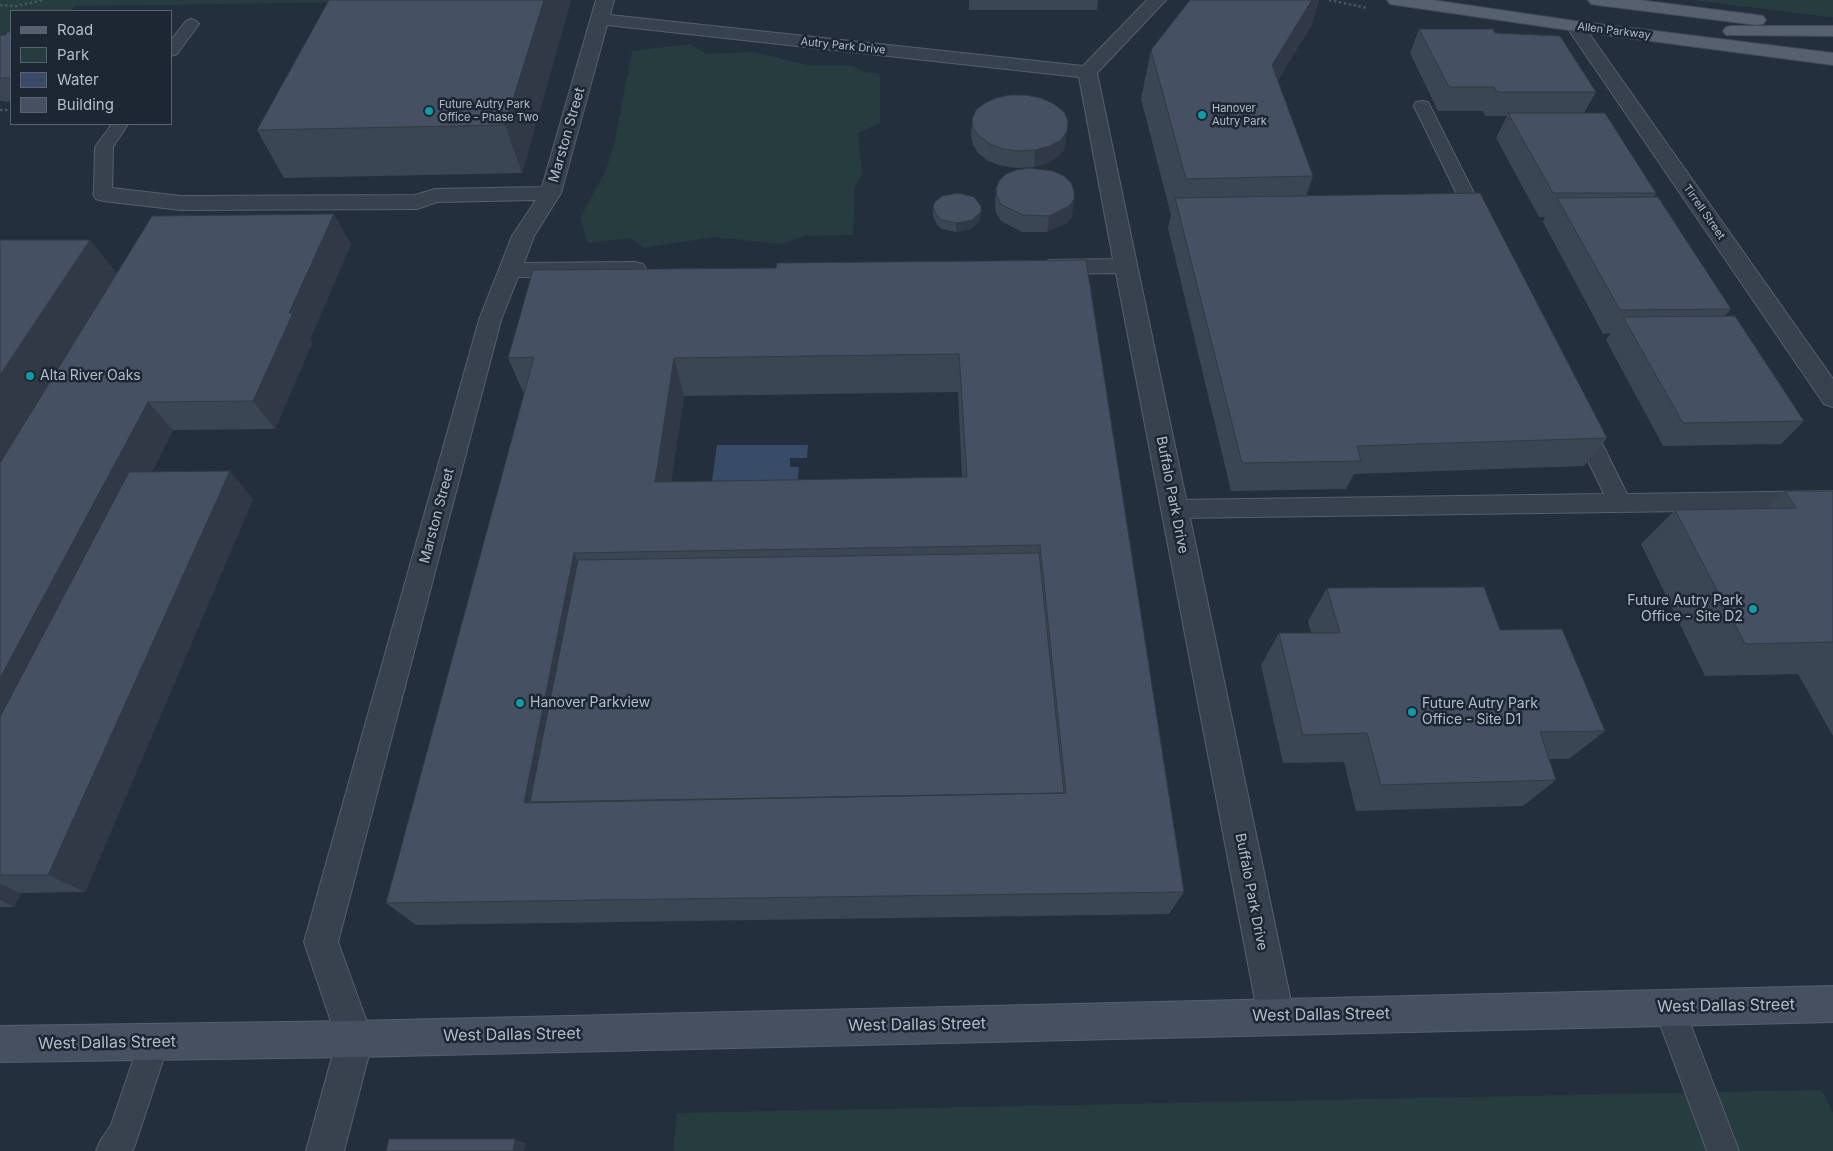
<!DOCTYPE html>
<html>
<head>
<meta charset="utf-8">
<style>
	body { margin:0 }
	#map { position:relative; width:1833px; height:1151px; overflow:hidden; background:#242f3e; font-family:Inter,sans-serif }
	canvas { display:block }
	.legend { position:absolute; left:10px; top:10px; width:162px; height:115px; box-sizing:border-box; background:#1d2633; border:1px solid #59626f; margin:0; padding:6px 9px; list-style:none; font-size:15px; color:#b4bcc9 }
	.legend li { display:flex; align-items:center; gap:10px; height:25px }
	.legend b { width:25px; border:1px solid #59626f }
</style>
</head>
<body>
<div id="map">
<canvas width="1833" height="1151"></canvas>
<ul class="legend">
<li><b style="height:6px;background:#56606e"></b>Road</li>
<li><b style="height:14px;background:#263c3f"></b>Park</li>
<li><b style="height:14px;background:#394c67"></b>Water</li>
<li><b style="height:14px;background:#455162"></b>Building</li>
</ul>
</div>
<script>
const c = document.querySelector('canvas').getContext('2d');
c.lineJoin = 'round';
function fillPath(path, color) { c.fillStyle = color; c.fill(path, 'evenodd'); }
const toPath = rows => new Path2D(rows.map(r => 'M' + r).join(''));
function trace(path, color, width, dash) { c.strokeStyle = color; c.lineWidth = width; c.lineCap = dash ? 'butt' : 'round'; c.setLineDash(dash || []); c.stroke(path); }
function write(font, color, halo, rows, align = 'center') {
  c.font = font + ' Inter,sans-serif'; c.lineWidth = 5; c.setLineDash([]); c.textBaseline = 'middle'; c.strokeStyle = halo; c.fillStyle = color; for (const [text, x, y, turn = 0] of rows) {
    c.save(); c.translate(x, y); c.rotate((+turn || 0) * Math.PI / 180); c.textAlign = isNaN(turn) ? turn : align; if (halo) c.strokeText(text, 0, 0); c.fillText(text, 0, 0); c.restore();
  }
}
const green = toPath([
	[0,0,375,0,374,2,75,6,71,11,11,11,11,51,0,51],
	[1692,0,1833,0,1833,17,1830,17],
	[690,44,706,54,753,52,812,66,853,66,864,72,878,73,880,76,880,123,858,133,862,174,855,187,853,235,804,236,781,244,714,237,643,248,631,238,588,243,580,218,606,170,614,144,632,51],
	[1822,1090,1833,1113,1833,1151,673,1151,677,1113]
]);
const water = toPath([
	[717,445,808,445,807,458,790,458,790,467,799,467,797,488,711,488]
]);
const path = toPath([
	[1329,0,1367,8],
	[0,5,16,6,43,0],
	[0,110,11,110]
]);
const lane = toPath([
	[191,19,196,21,199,24,177,54,171,56,171,40,186,21,191,19],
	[1422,101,1428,102,1430,106,1489,223,1486,227,1480,229,1474,227,1471,223,1414,106,1416,102,1422,101],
	[112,124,128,124,113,147,112,194,109,198,103,200,97,198,94,194,95,147,112,124],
	[1581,415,1589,417,1627,494,1833,491,1833,509,1175,518,1167,515,1164,509,1167,503,1175,500,1604,494,1570,423,1573,417,1581,415],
	[1669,993,1680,997,1739,1151,1707,1151,1654,1008,1658,997,1669,993],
	[154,1027,165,1031,169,1042,135,1145,132,1151,96,1151,101,1140,111,1125,143,1031,154,1027]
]);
const street = toPath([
	[596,0,614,0,610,15,1083,66,1147,0,1166,0,1097,73,1294,1016,1288,1028,1276,1034,1264,1028,1258,1016,1116,273,1050,274,1042,272,1039,267,1042,262,1050,260,1113,259,1079,77,607,25,561,193,534,236,524,263,635,262,643,264,646,269,643,274,635,276,518,277,501,320,338,942,373,1039,344,1151,306,1151,337,1039,304,942,479,320,512,236,536,200,437,202,417,209,181,210,103,201,96,199,93,194,96,189,103,187,181,196,415,195,435,189,542,187,596,0],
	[1575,21,1581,22,1833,379,1833,407,1824,404,1566,26,1569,22,1575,21]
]);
const secondary = toPath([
	[1833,986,1833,1022,355,1057,0,1062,0,1026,355,1021,1833,986]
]);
const primary = toPath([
	[1387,0,1432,0,1575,21,1833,53,1833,65,1575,31,1396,5,1390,4,1387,0],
	[1588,0,1639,0,1757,15,1763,16,1766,20,1763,24,1757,25,1597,5,1591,4,1588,0],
	[1732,26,1833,26,1833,36,1726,35,1723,31,1726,27,1732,26]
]);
const wall = toPath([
	[571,0,522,173,284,178,257,130],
	[969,0,1098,0,1097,10,969,10],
	[1190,0,1319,0,1311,26,1278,80,1313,176,1306,196,1607,438,1584,466,1354,474,1346,489,1231,491,1168,228,1171,215,1141,99,1151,50],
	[1419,29,1495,33,1596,92,1584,113,1656,193,1654,197,1731,309,1725,316,1804,421,1781,444,1663,446,1606,340,1611,333,1603,334,1543,222,1545,217,1539,217,1496,138,1507,116,1485,116,1483,111,1438,111,1410,53],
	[11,32,11,102,0,101,0,35,5,35],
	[972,119,1065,148,1059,156,1048,163,1034,167,1017,168,1002,166,988,161,978,153,973,145,971,136],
	[996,189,1072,216,1067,223,1047,232,1022,232,1001,221,996,213,995,206],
	[933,207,980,220,971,229,956,232,942,229,937,225,933,216],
	[0,240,90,240,116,273,351,244,310,339,312,343,275,429,173,430,152,472,253,499,85,892,21,893,14,907,0,907],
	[1086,260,1184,892,1169,914,416,925,386,903,524,394,508,358,776,268],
	[958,392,962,477,671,482,684,396],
	[1785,491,1833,491,1833,736,1798,674,1705,676,1641,544,1675,510,1766,509],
	[1327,588,1500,630,1605,731,1569,759,1549,759,1556,780,1523,806,1356,811,1344,762,1283,763,1261,665,1279,633,1311,633,1308,621]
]);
const shadedWall = toPath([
	[544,0,571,0,522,173,505,125],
	[1312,0,1319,0,1311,26,1258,113,1272,65],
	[1067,131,1065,148,1059,156,1048,163,1034,167,1035,150],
	[1074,199,1072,216,1067,223,1047,232,1049,216],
	[981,212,980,220,971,229,956,232,956,223],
	[334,214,351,244,310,339,312,343,275,429,253,401,289,313],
	[90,240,121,279,0,472,0,375],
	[674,358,684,396,666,518,655,482],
	[148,402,173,430,12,749,0,742,0,678],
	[230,471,253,499,85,892,48,875],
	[574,553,590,587,549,808,524,803],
	[0,884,21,893,14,907,0,900],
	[515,1139,526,1143,524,1151,513,1151]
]);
const building = toPath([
	[329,0,544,0,505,125,257,130,329,0],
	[1190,0,1312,0,1272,65,1313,176,1186,179,1151,50,1190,0],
	[1419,29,1493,29,1495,33,1560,36,1596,92,1497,92,1494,87,1449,87,1419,29],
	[7,32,11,32,11,78,0,78,0,35,5,35,7,32],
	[1010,95,1026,95,1041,98,1054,104,1064,112,1068,121,1067,131,1061,140,1050,146,1035,150,1018,151,1003,149,990,144,979,136,973,128,972,119,976,110,985,103,996,98,1010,95],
	[1508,113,1605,113,1656,193,1553,193,1508,113],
	[1029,168,1053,171,1064,176,1071,183,1074,191,1074,199,1069,206,1049,216,1023,215,1002,205,997,197,996,189,999,181,1006,174,1016,170,1029,168],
	[958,193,974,197,981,206,981,212,972,220,956,223,942,220,937,216,933,207,934,203,942,196,958,193],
	[1480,193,1607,438,1357,446,1361,461,1242,463,1175,198,1480,193],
	[1658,197,1731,309,1620,310,1557,198,1658,197],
	[334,214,289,313,293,313,253,401,148,402,0,678,0,463,152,216,334,214],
	[0,240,90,240,0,375,0,240],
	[1086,260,1184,892,386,903,534,357,508,358,533,270,776,268,777,263,1086,260],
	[959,354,967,477,655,482,674,358,959,354],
	[1040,545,1066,793,524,803,574,553,1040,545],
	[1735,316,1804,421,1683,423,1623,317,1735,316],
	[230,471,48,875,0,875,0,717,129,472,230,471],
	[1785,491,1833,491,1833,642,1745,644,1675,510,1796,508,1785,491],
	[1039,553,1064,793,530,802,578,560,1039,553],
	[1484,587,1500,630,1562,629,1605,731,1540,732,1556,780,1381,785,1367,733,1303,735,1279,633,1340,633,1327,588,1484,587],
	[389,1139,515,1139,513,1151,386,1151,389,1139]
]);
const markers = [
	[429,111,5,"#0f9aa8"],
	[1202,115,5,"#0f9aa8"],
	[30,376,5,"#0f9aa8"],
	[1753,609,5,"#0f9aa8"],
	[520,703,5,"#0f9aa8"],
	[1412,712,5,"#0f9aa8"]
];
const farStreetnames = [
	["Allen Parkway",1614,31,7],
	["Autry Park Drive",843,46,6],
	["Tirrell Street",1704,212,55]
];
const farPoinames = [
	["Future Autry Park",439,105],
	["Office - Phase Two",439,118],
	["Hanover",1212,109],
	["Autry Park",1212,122]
];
const streetNames = [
	["Marston Street",567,135,-74],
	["Buffalo Park Drive",1172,495,79],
	["Marston Street",437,516,-75],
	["Buffalo Park Drive",1251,892,79]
];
const poiNames = [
	["Alta River Oaks",40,376],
	["Future Autry Park",1743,601,"right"],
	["Office - Site D2",1743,617,"right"],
	["Hanover Parkview",530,703],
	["Future Autry Park",1422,704],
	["Office - Site D1",1422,720]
];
const nearStreetnames = [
	["West Dallas Street",1726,1006,-1],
	["West Dallas Street",1321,1015,-1],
	["West Dallas Street",917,1025,-1],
	["West Dallas Street",512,1035,-1],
	["West Dallas Street",107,1043,-1]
];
fillPath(green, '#263c3f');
fillPath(water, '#394c67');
trace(lane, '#565f6c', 2);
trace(street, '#565f6c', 2);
trace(secondary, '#565f6c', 2);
trace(primary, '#414a57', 2);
trace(path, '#44595c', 2.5, [2.5, 2.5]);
fillPath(lane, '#38414e');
fillPath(street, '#38414e');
fillPath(secondary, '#465061');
fillPath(primary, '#56606e');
fillPath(wall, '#3b4654');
fillPath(shadedWall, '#303945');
fillPath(building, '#455162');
trace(building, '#303945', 1);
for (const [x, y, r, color] of markers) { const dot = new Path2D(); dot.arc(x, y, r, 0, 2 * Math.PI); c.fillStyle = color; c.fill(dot); trace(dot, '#1d2633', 2); }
write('11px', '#b4bcc9', '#1d2633', farStreetnames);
write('11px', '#b4bcc9', '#1d2633', farPoinames, 'left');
write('14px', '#b4bcc9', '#1d2633', streetNames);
write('14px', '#b4bcc9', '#1d2633', poiNames, 'left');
write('16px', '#b4bcc9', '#1d2633', nearStreetnames);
</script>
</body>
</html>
